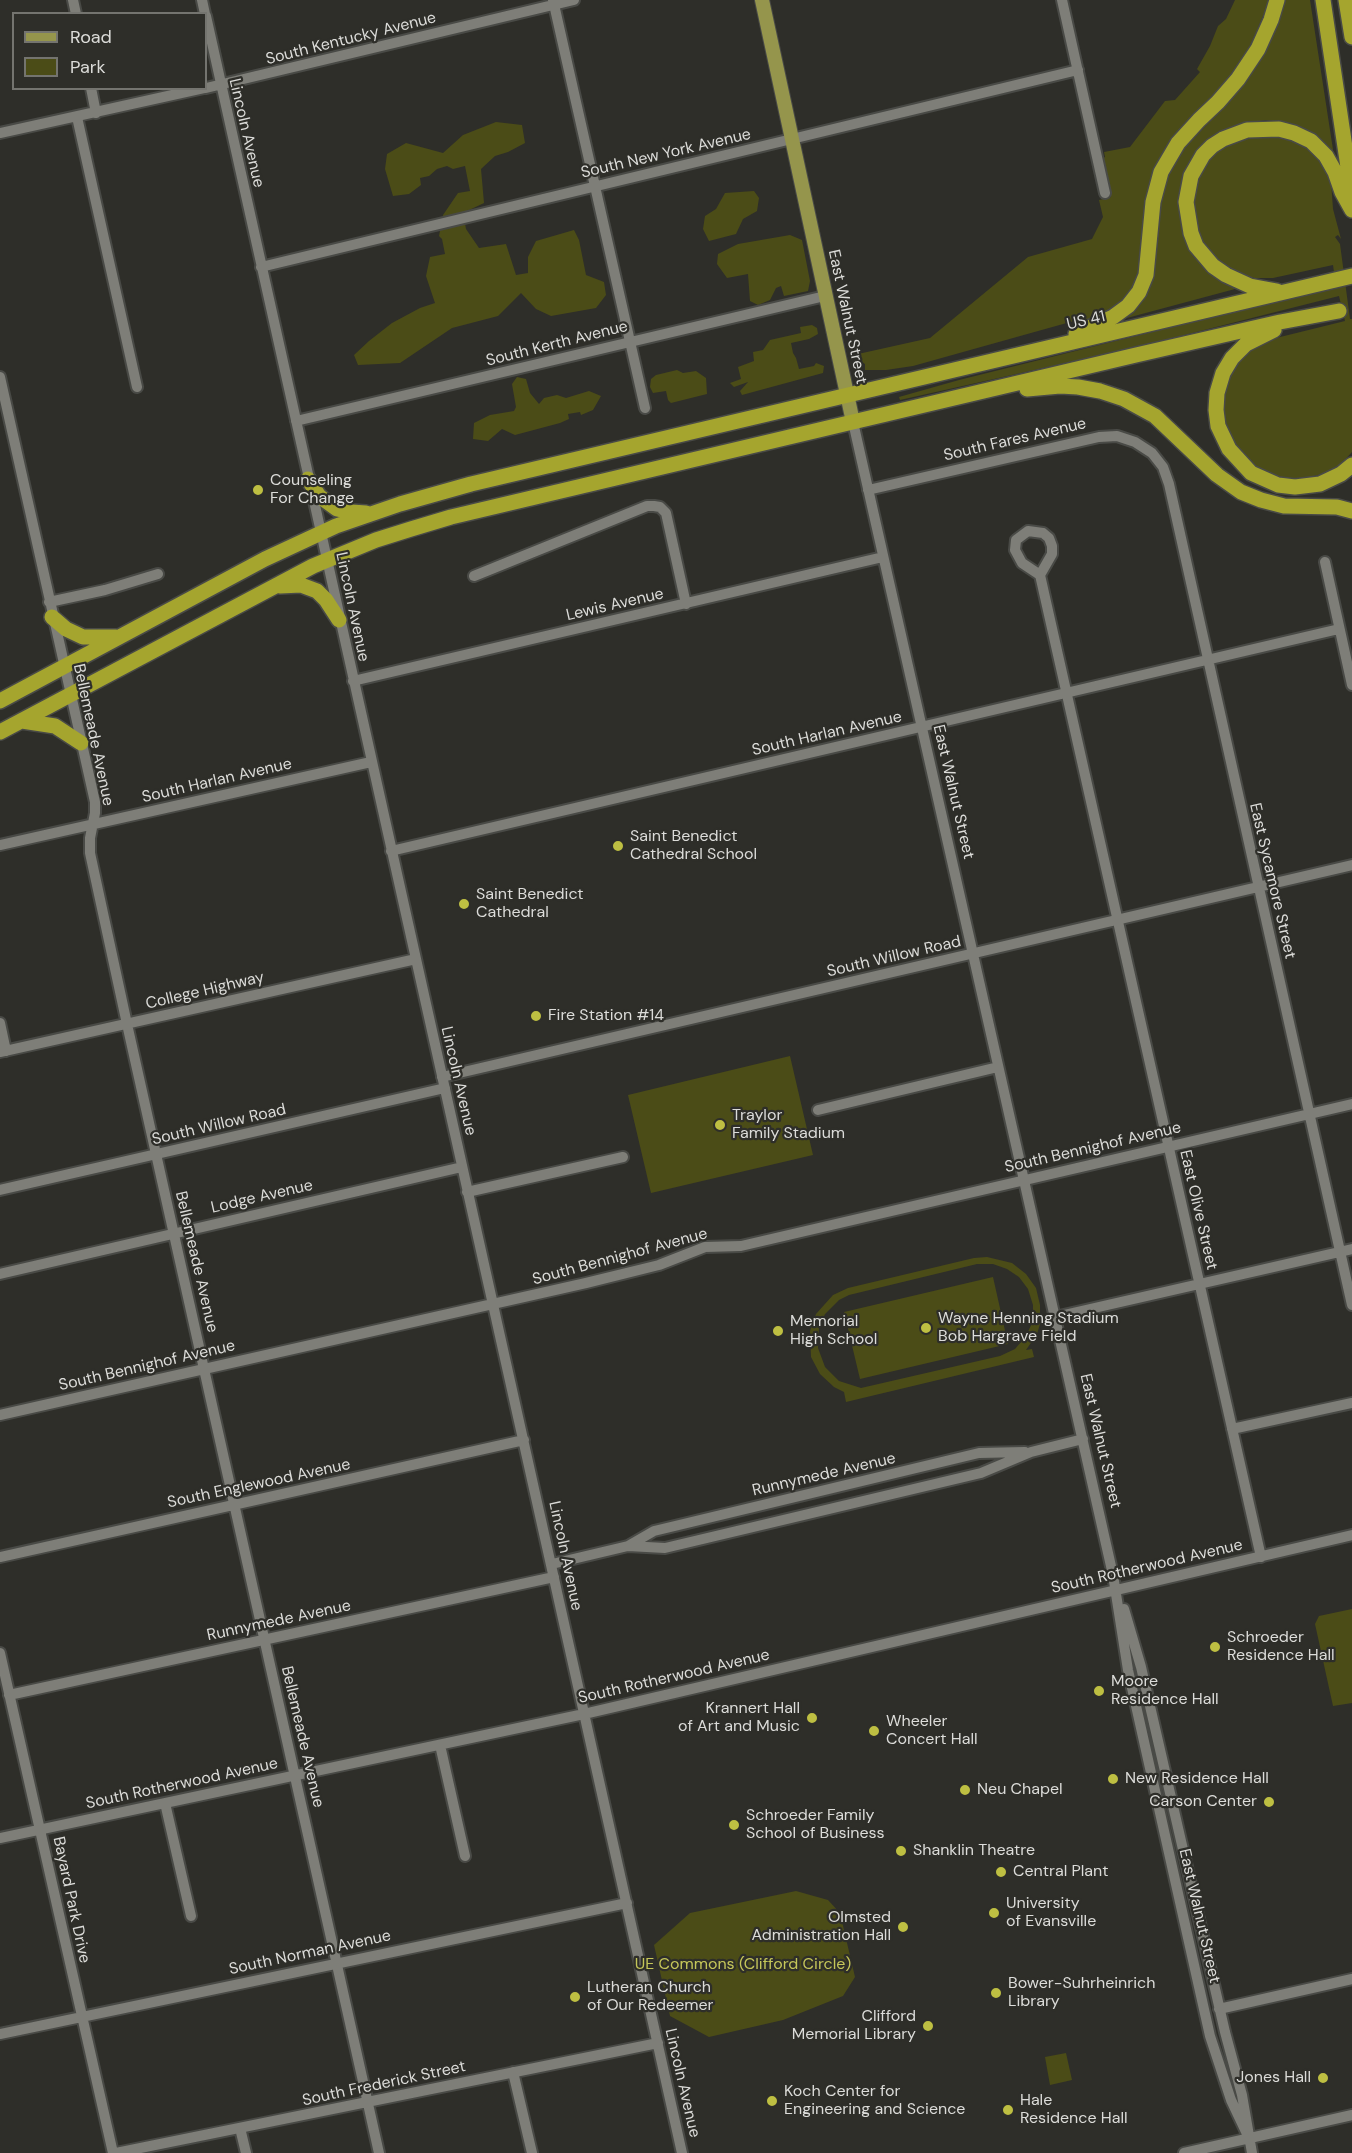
<!DOCTYPE html>
<html>
<head>
<meta charset="utf-8">
<style>
	body { margin:0 }
	#map { position:relative; width:1352px; height:2153px; overflow:hidden; background:#2e2e29; font-family:"DM Sans",sans-serif }
	canvas { display:block }
	.legend { position:absolute; left:12px; top:12px; width:195px; height:78px; box-sizing:border-box; background:#2e2e29; border:2px solid #74746f; margin:0; padding:8px 10px; list-style:none; font-size:18px; color:#dcdcd9 }
	.legend li { display:flex; align-items:center; gap:12px; height:30px }
	.legend b { width:30px; border:2px solid #74746f }
</style>
</head>
<body>
<div id="map">
<canvas width="1352" height="2153"></canvas>
<ul class="legend">
<li><b style="height:8px;background:#95954c"></b>Road</li>
<li><b style="height:16px;background:#4b4c17"></b>Park</li>
</ul>
</div>
<script>
const c = document.querySelector('canvas').getContext('2d');
c.lineJoin = 'round';
function fillPath(path, color) { c.fillStyle = color; c.fill(path, 'evenodd'); }
const toPath = rows => new Path2D(rows.map(r => 'M' + r).join(''));
function trace(path, color, width, dash) { c.strokeStyle = color; c.lineWidth = width; c.lineCap = dash ? 'butt' : 'round'; c.setLineDash(dash || []); c.stroke(path); }
function write(font, color, halo, rows, align = 'center') {
  c.font = font + ' "DM Sans",sans-serif'; c.lineWidth = 4.5; c.setLineDash([]); c.textBaseline = 'middle'; c.strokeStyle = halo; c.fillStyle = color; for (const [text, x, y, turn = 0] of rows) {
    c.save(); c.translate(x, y); c.rotate((+turn || 0) * Math.PI / 180); c.textAlign = isNaN(turn) ? turn : align; if (halo) c.strokeText(text, 0, 0); c.fillText(text, 0, 0); c.restore();
  }
}
const green = toPath([
	[1235,0,1270,0,1251,44,1234,72,1215,96,1145,206,1141,262,1137,278,1130,293,1118,305,1105,314,1084,321,1081,319,913,366,886,370,865,370,865,364,859,360,858,354,930,338,1028,257,1092,239,1103,217,1099,200,1111,197,1103,158,1105,157,1104,152,1130,147,1165,101,1175,100,1200,72,1197,69,1210,46,1218,26,1226,19],
	[1285,0,1310,0,1334,156,1323,145,1322,141,1295,125,1266,120,1241,124,1213,137,1194,155,1182,178,1178,204,1183,236,1194,257,1213,276,1234,287,1235,289,1127,318,1143,300,1153,275,1156,214,1168,174,1185,147,1223,108,1249,76,1264,50,1282,12],
	[496,122,522,125,525,143,508,152,495,156,481,169,484,203,463,213,466,229,479,248,506,244,516,275,528,273,528,257,536,241,574,230,579,240,586,275,604,282,606,295,596,308,551,316,536,309,521,293,498,316,452,328,400,363,358,365,354,355,369,341,392,323,420,308,435,303,426,276,430,257,445,254,442,239,439,236,443,215,458,193,470,191,465,166,453,169,447,166,437,169,429,176,420,178,421,185,409,194,393,196,385,169,387,154,406,143,443,153,463,135],
	[1257,135,1276,135,1294,141,1310,150,1322,163,1331,181,1333,209,1341,239,1338,235,1335,237,1340,244,1350,319,1352,319,1352,452,1341,464,1323,474,1301,479,1286,479,1273,476,1256,468,1232,443,1223,419,1223,397,1227,383,1232,371,1243,356,1251,350,1272,339,1345,321,1339,296,1133,348,900,400,899,397,959,380,1336,286,1333,265,1273,278,1254,278,1230,270,1213,258,1203,245,1196,228,1193,200,1201,169,1212,155,1225,146,1239,139],
	[754,191,759,198,757,211,743,219,736,234,709,241,703,229,705,216,716,209,725,193],
	[790,235,802,240,810,281,808,291,784,296,781,286,776,288,770,300,758,305,750,301,748,274,727,278,717,264,718,254,738,244],
	[812,325,817,328,818,334,809,339,791,343,793,353,796,358,799,369,814,366,816,363,824,366,823,373,742,395,740,391,748,382,734,387,730,383,741,379,738,367,754,361,753,352,763,350,770,340,801,333,800,327],
	[677,370,683,373,696,371,706,378,707,394,671,403,668,400,666,391,653,393,650,387,651,379,656,375],
	[517,377,526,379,530,393,539,404,544,398,557,395,566,398,589,391,601,396,593,410,581,415,580,412,568,414,569,419,560,423,515,435,502,429,488,441,473,439,474,423,490,415,514,411,516,407,512,384],
	[790,1056,813,1155,651,1193,628,1095],
	[987,1257,1012,1263,1026,1274,1036,1288,1040,1305,1040,1324,1037,1334,1026,1350,1032,1349,1034,1357,846,1402,844,1392,834,1387,820,1374,811,1357,810,1331,816,1314,833,1295,848,1288,974,1258],
	[977,1264,993,1264,1007,1269,1019,1277,1028,1289,1033,1305,1033,1321,1026,1336,1015,1349,1000,1356,861,1388,839,1381,825,1367,818,1348,819,1327,825,1314,839,1300,849,1295],
	[993,1277,1008,1344,860,1379,844,1312],
	[1352,1609,1352,1703,1333,1706,1315,1624,1319,1616],
	[796,1891,828,1900,840,1913,855,1977,843,1996,783,2020,709,2037,670,2016,654,1945,690,1913],
	[1066,2053,1072,2080,1050,2085,1045,2057]
]);
const minor = toPath([
	[73,0,76,14],
	[202,0,205,14],
	[553,0,645,408],
	[1062,0,1105,193],
	[206,16,682,2153],
	[91,88,96,113],
	[206,88,574,0],
	[77,117,137,387],
	[0,133,204,88],
	[261,267,1078,70],
	[0,377,95,802,95,813,90,838,90,853,127,1024,379,2153],
	[296,421,825,296],
	[853,422,1113,1575,1128,1670,1210,2036,1231,2100,1249,2138],
	[868,490,1099,437,1117,436,1135,442,1152,453,1163,467,1169,484,1352,1305],
	[1325,562,1352,685],
	[1040,575,1022,563,1015,550,1016,540,1028,531,1043,533,1049,538,1052,546,1052,554,1040,575,1261,1557],
	[474,576,647,506,654,506,660,507,666,513,686,604],
	[49,602,105,590,158,574],
	[353,681,883,557],
	[0,845,371,762],
	[391,851,1339,629],
	[0,1023,6,1051],
	[0,1052,416,959],
	[442,1077,1352,865],
	[818,1110,998,1067],
	[0,1190,445,1088],
	[467,1192,623,1157],
	[0,1274,462,1167],
	[1055,1317,1352,1249],
	[0,1415,586,1283,659,1265,705,1247,741,1246,1352,1104],
	[1232,1429,1352,1403],
	[628,1546,654,1531,979,1453,1025,1452],
	[0,1557,524,1440],
	[552,1564,628,1546,665,1548,981,1473,1031,1452,1083,1439],
	[1124,1609,1141,1667,1225,2032,1242,2095,1252,2153],
	[0,1653,113,2153],
	[9,1695,554,1577],
	[440,1745,465,1856],
	[165,1803,191,1916],
	[0,1838,584,1714,1352,1535],
	[1219,2009,1352,1979],
	[0,2034,627,1903],
	[513,2072,532,2153],
	[240,2128,246,2153],
	[116,2153,658,2043],
	[1184,2153,1352,2115]
]);
const major = toPath([
	[762,0,853,422]
]);
const highway = toPath([
	[1323,0,1352,194],
	[1346,0,1352,37],
	[1277,291,1250,286,1226,275,1213,266,1196,246,1191,233,1186,202,1191,176,1203,155,1212,146,1223,139,1247,130,1279,129,1294,133,1311,141,1326,156,1335,172,1342,192,1352,210],
	[1274,330,1246,344,1232,358,1223,373,1217,393,1216,410,1218,426,1229,449,1251,473,1278,485,1295,487,1320,484,1341,474,1352,465],
	[1076,334,1113,317,1128,306,1139,292,1146,275,1153,202,1161,172,1178,143,1199,120,1218,102,1238,79,1258,49,1271,20,1277,0],
	[1027,389,1060,386,1078,387,1100,391,1124,399,1155,416,1217,475,1241,492,1261,500,1284,506,1337,507,1352,511],
	[308,479,319,496,337,509,351,512,366,513],
	[280,586,301,585,317,591,326,600,339,620],
	[52,617,66,629,83,637,116,637],
	[0,701,265,559,336,526,400,504,471,484,1352,276],
	[22,721,55,726,81,743],
	[0,732,313,566,376,540,411,529,451,517,1136,355,1280,322,1339,311]
]);
const markers = [
	[258,490,6,"#bebf42"],
	[618,846,6,"#bebf42"],
	[464,904,6,"#bebf42"],
	[536,1016,6,"#bebf42"],
	[720,1125,6,"#bebf42"],
	[926,1328,6,"#bebf42"],
	[778,1331,6,"#bebf42"],
	[1215,1647,6,"#bebf42"],
	[1099,1691,6,"#bebf42"],
	[812,1718,6,"#bebf42"],
	[874,1731,6,"#bebf42"],
	[1113,1779,6,"#bebf42"],
	[965,1790,6,"#bebf42"],
	[1269,1802,6,"#bebf42"],
	[734,1825,6,"#bebf42"],
	[901,1851,6,"#bebf42"],
	[1001,1872,6,"#bebf42"],
	[994,1913,6,"#bebf42"],
	[903,1927,6,"#bebf42"],
	[996,1993,6,"#bebf42"],
	[575,1997,6,"#bebf42"],
	[928,2026,6,"#bebf42"],
	[1323,2078,6,"#bebf42"],
	[772,2101,6,"#bebf42"],
	[1008,2110,6,"#bebf42"]
];
const streetNames = [
	["South Kentucky Avenue",351,39,-14],
	["Lincoln Avenue",246,133,77],
	["South New York Avenue",666,154,-13],
	["East Walnut Street",847,317,78],
	["US 41",1086,321,-13],
	["South Kerth Avenue",557,344,-14],
	["South Fares Avenue",1015,440,-13],
	["Lewis Avenue",615,605,-13],
	["Lincoln Avenue",352,607,78],
	["South Harlan Avenue",827,734,-13],
	["Bellemeade Avenue",93,735,78],
	["South Harlan Avenue",217,781,-13],
	["East Walnut Street",953,792,77],
	["East Sycamore Street",1272,881,77],
	["South Willow Road",894,957,-13],
	["College Highway",205,991,-13],
	["Lincoln Avenue",458,1081,77],
	["South Willow Road",219,1125,-13],
	["South Bennighof Avenue",1093,1148,-13],
	["Lodge Avenue",262,1197,-13],
	["East Olive Street",1198,1210,77],
	["South Bennighof Avenue",620,1257,-15],
	["Bellemeade Avenue",196,1262,77],
	["South Bennighof Avenue",147,1366,-13],
	["East Walnut Street",1100,1441,77],
	["Runnymede Avenue",824,1475,-13],
	["South Englewood Avenue",259,1484,-12],
	["Lincoln Avenue",565,1556,78],
	["South Rotherwood Avenue",1147,1567,-13],
	["Runnymede Avenue",279,1621,-12],
	["South Rotherwood Avenue",674,1677,-13],
	["Bellemeade Avenue",302,1737,77],
	["South Rotherwood Avenue",182,1784,-12],
	["Bayard Park Drive",71,1900,78],
	["East Walnut Street",1199,1916,77],
	["South Norman Avenue",310,1953,-12],
	["Lincoln Avenue",682,2083,77],
	["South Frederick Street",384,2084,-12]
];
const poiNames = [
	["Counseling",270,481],
	["For Change",270,499],
	["Saint Benedict",630,837],
	["Cathedral School",630,855],
	["Saint Benedict",476,895],
	["Cathedral",476,913],
	["Fire Station #14",548,1016],
	["Traylor",732,1116],
	["Family Stadium",732,1134],
	["Wayne Henning Stadium",938,1319],
	["Bob Hargrave Field",938,1337],
	["Memorial",790,1322],
	["High School",790,1340],
	["Schroeder",1227,1638],
	["Residence Hall",1227,1656],
	["Moore",1111,1682],
	["Residence Hall",1111,1700],
	["Krannert Hall",800,1709,"right"],
	["of Art and Music",800,1727,"right"],
	["Wheeler",886,1722],
	["Concert Hall",886,1740],
	["New Residence Hall",1125,1779],
	["Neu Chapel",977,1790],
	["Carson Center",1257,1802,"right"],
	["Schroeder Family",746,1816],
	["School of Business",746,1834],
	["Shanklin Theatre",913,1851],
	["Central Plant",1013,1872],
	["University",1006,1904],
	["of Evansville",1006,1922],
	["Olmsted",891,1918,"right"],
	["Administration Hall",891,1936,"right"],
	["Bower-Suhrheinrich",1008,1984],
	["Library",1008,2002],
	["Lutheran Church",587,1988],
	["of Our Redeemer",587,2006],
	["Clifford",916,2017,"right"],
	["Memorial Library",916,2035,"right"],
	["Jones Hall",1311,2078,"right"],
	["Koch Center for",784,2092],
	["Engineering and Science",784,2110],
	["Hale",1020,2101],
	["Residence Hall",1020,2119]
];
const parkNames = [
	["UE Commons (Clifford Circle)",743,1965]
];
fillPath(green, '#4b4c17');
trace(minor, '#494a46', 14);
trace(major, '#494a46', 16);
trace(highway, '#494a46', 18);
trace(minor, '#7e7e78', 10);
trace(major, '#95954c', 14);
trace(highway, '#a5a52e', 15);
for (const [x, y, r, color] of markers) { const dot = new Path2D(); dot.arc(x, y, r, 0, 2 * Math.PI); c.fillStyle = color; c.fill(dot); trace(dot, '#2e2e29', 2); }
write('16px', '#dcdcd9', '#2e2e29', streetNames);
write('16px', '#dcdcd9', '#2e2e29', poiNames, 'left');
write('16px', '#c5c659', '#2e2e29', parkNames);
</script>
</body>
</html>
